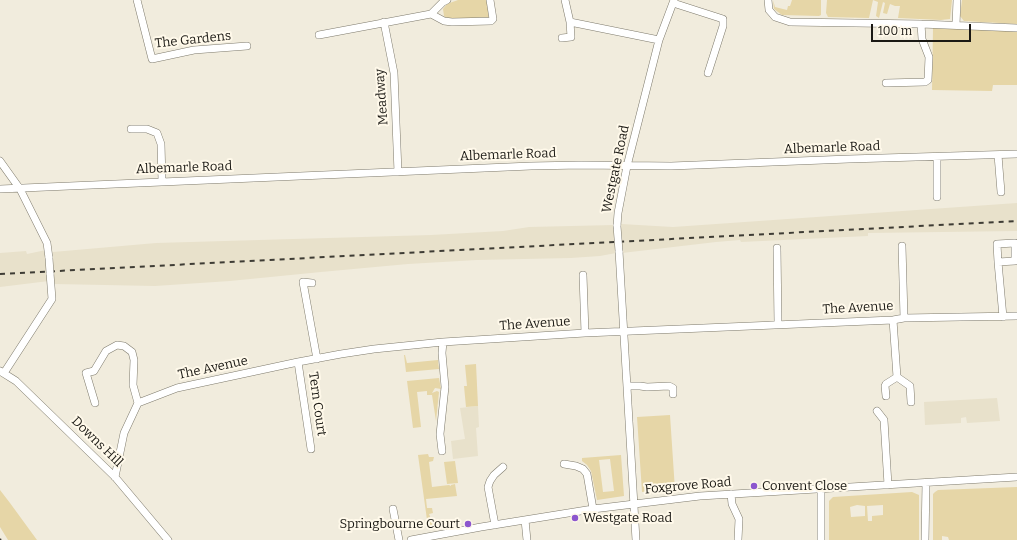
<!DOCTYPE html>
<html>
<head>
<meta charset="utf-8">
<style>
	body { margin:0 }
	#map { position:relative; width:1017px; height:540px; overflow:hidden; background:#f1ecdd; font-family:Bitter,serif }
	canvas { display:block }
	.scale { position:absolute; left:871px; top:24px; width:100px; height:18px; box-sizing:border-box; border:2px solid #1b1914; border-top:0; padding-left:5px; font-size:12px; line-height:14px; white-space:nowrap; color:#1b1914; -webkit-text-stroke:3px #fff9ea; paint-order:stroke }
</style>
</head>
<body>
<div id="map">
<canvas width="1017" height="540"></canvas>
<div class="scale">100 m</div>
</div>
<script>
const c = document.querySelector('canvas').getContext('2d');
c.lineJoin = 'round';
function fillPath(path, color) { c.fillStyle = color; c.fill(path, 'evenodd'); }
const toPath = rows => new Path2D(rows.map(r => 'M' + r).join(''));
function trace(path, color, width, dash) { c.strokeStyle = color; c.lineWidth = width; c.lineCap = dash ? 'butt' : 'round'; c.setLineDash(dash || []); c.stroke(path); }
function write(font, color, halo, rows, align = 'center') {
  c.font = font + ' Bitter,serif'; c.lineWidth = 4; c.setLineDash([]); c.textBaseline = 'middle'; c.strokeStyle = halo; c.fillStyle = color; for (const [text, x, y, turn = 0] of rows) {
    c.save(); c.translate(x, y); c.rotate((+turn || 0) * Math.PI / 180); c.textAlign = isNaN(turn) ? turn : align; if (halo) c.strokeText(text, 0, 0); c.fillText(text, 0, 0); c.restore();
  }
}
const built = toPath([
	[1017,203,1017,231,868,233,868,236,741,242,740,240,716,242,622,253,621,224,673,227],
	[614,225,616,253,600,256,571,258,477,260,408,264,321,272,230,281,155,286,54,284,53,252,156,243,431,235,503,231,529,227],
	[46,250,49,281,0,287,0,253,26,251,27,254],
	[997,398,1000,421,967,423,966,417,961,418,961,423,925,425,924,402],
	[478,406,479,427,476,428,478,456,453,459,451,441,465,439,460,408]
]);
const green = toPath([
	[458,0,487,0,489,18,447,19,444,16,443,9,447,4],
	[773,0,775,7,787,10,788,6,790,6,792,0,821,0,821,15,819,16,782,15,774,9],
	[827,0,952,0,950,19,941,20,898,18,900,6,895,6,890,4,887,14,883,13,885,3,883,2,879,18,876,16,878,2,873,0,869,18,828,17,826,13],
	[962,0,1017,0,1017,24,964,21,960,16],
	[933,28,1017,31,1017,85,993,85,992,91,932,90],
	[404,355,405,355,407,363,438,360,439,369,406,372],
	[476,364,478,406,466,407,464,386,467,386,465,365],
	[439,378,441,389,435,388,432,393,437,391,439,392,436,421,432,395,427,395,427,391,417,392,421,427,413,428,407,381],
	[670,415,675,490,642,492,637,417],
	[428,454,429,457,434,457,433,461,429,462,432,487,449,485,451,486,451,485,455,484,457,496,426,499,427,508,432,508,433,513,429,514,434,526,428,527,418,455],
	[621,455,624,496,597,500,591,471,587,465,582,461,582,458],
	[610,459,614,491,603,492,599,460],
	[455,461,458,483,447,484,444,462],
	[1017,487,1017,540,949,540,948,537,942,536,942,540,933,540,933,494,935,492,938,490],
	[0,490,10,503,37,540,8,540,0,527],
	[912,492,919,495,919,540,829,540,829,501,833,497],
	[857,505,865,506,865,516,851,517,850,507],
	[883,505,883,515,872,516,872,521,868,521,867,506]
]);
const minor = toPath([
	[137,0,152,59,194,50,247,46],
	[447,0,443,2,431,14,444,21,452,22,491,21,493,19,490,0],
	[565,0,570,22,659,40],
	[768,0,769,10,775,17,790,22,921,24,1017,28],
	[673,3,723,19,723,26,708,73],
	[384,22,394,73,398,172],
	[956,25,957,0],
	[319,35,431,14],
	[562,38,571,37,570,22],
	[886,83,925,82,928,80,929,57,922,39,921,24],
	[131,129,147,129,157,133,161,144,162,181],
	[998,155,1001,192],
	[937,157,937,197],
	[0,161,20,189,47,243,49,258],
	[0,189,531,166,581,165,671,166,849,159,1017,154],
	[617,226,618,213,627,166,659,40,674,0],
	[902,246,904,318],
	[777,248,778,324],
	[619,251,636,540],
	[998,262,997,244,1015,243,1015,261,998,262,1003,317],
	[583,275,585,333],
	[312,283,303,282,317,359],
	[893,320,897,377],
	[298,362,311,449],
	[0,371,16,381,115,477,168,540],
	[4,373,52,299,50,273],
	[897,377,910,386,911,402],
	[628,386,640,386,647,387,669,386,673,388,673,394],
	[886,396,885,386,886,384,897,377],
	[95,403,86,373,94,371,106,351,117,345,124,346,132,352,134,360,133,385,138,403],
	[877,411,884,420,888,485],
	[442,451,440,434,445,387,442,353,443,342],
	[564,464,576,466,583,469,587,474,593,509],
	[115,477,124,433,138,403,177,388,298,362,341,354,374,349,443,342,585,333,893,320,904,318,1017,316],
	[821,488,821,540],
	[731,494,732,504,739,519,738,540],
	[393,509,399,540],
	[525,520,527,540],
	[495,525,488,487,490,481,494,475,503,467],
	[411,540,481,527,593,509,700,496,1017,477],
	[925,540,926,483]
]);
const rail = toPath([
	[0,274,1017,221],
	[0,539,1,540]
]);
const minorBridge = toPath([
	[617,226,619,251],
	[49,258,50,273]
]);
const markers = [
	[754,486,4,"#8c56ce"],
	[575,518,4,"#8c56ce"],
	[468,524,4,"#8c56ce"]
];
const streetNames = [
	["The Gardens",193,40,-6],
	["Meadway",382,97,-94],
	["Albemarle Road",832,148,-2],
	["Albemarle Road",508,155,-2],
	["Albemarle Road",184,168,-2],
	["Westgate Road",616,169,-78],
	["The Avenue",858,308,-3],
	["The Avenue",535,324,-4],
	["The Avenue",213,368,-12],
	["Tern Court",317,404,82],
	["Downs Hill",97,442,44],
	["Foxgrove Road",688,486,-5]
];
const poiNames = [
	["Convent Close",762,486],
	["Westgate Road",583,518],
	["Springbourne Court",460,524,"right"]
];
fillPath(built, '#e8e1cb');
fillPath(green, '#e6d6a7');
trace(minor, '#7e7a6c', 8);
trace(minor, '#fff', 7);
trace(rail, '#3e3c35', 2, [5, 5]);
trace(minorBridge, '#7e7a6c', 8, []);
trace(minorBridge, '#fff', 7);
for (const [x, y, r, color] of markers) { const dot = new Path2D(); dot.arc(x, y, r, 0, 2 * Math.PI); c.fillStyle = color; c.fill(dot); trace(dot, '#fff9ea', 1.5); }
write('13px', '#1b1914', '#fff9ea', streetNames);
write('13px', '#1b1914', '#fff9ea', poiNames, 'left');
</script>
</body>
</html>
